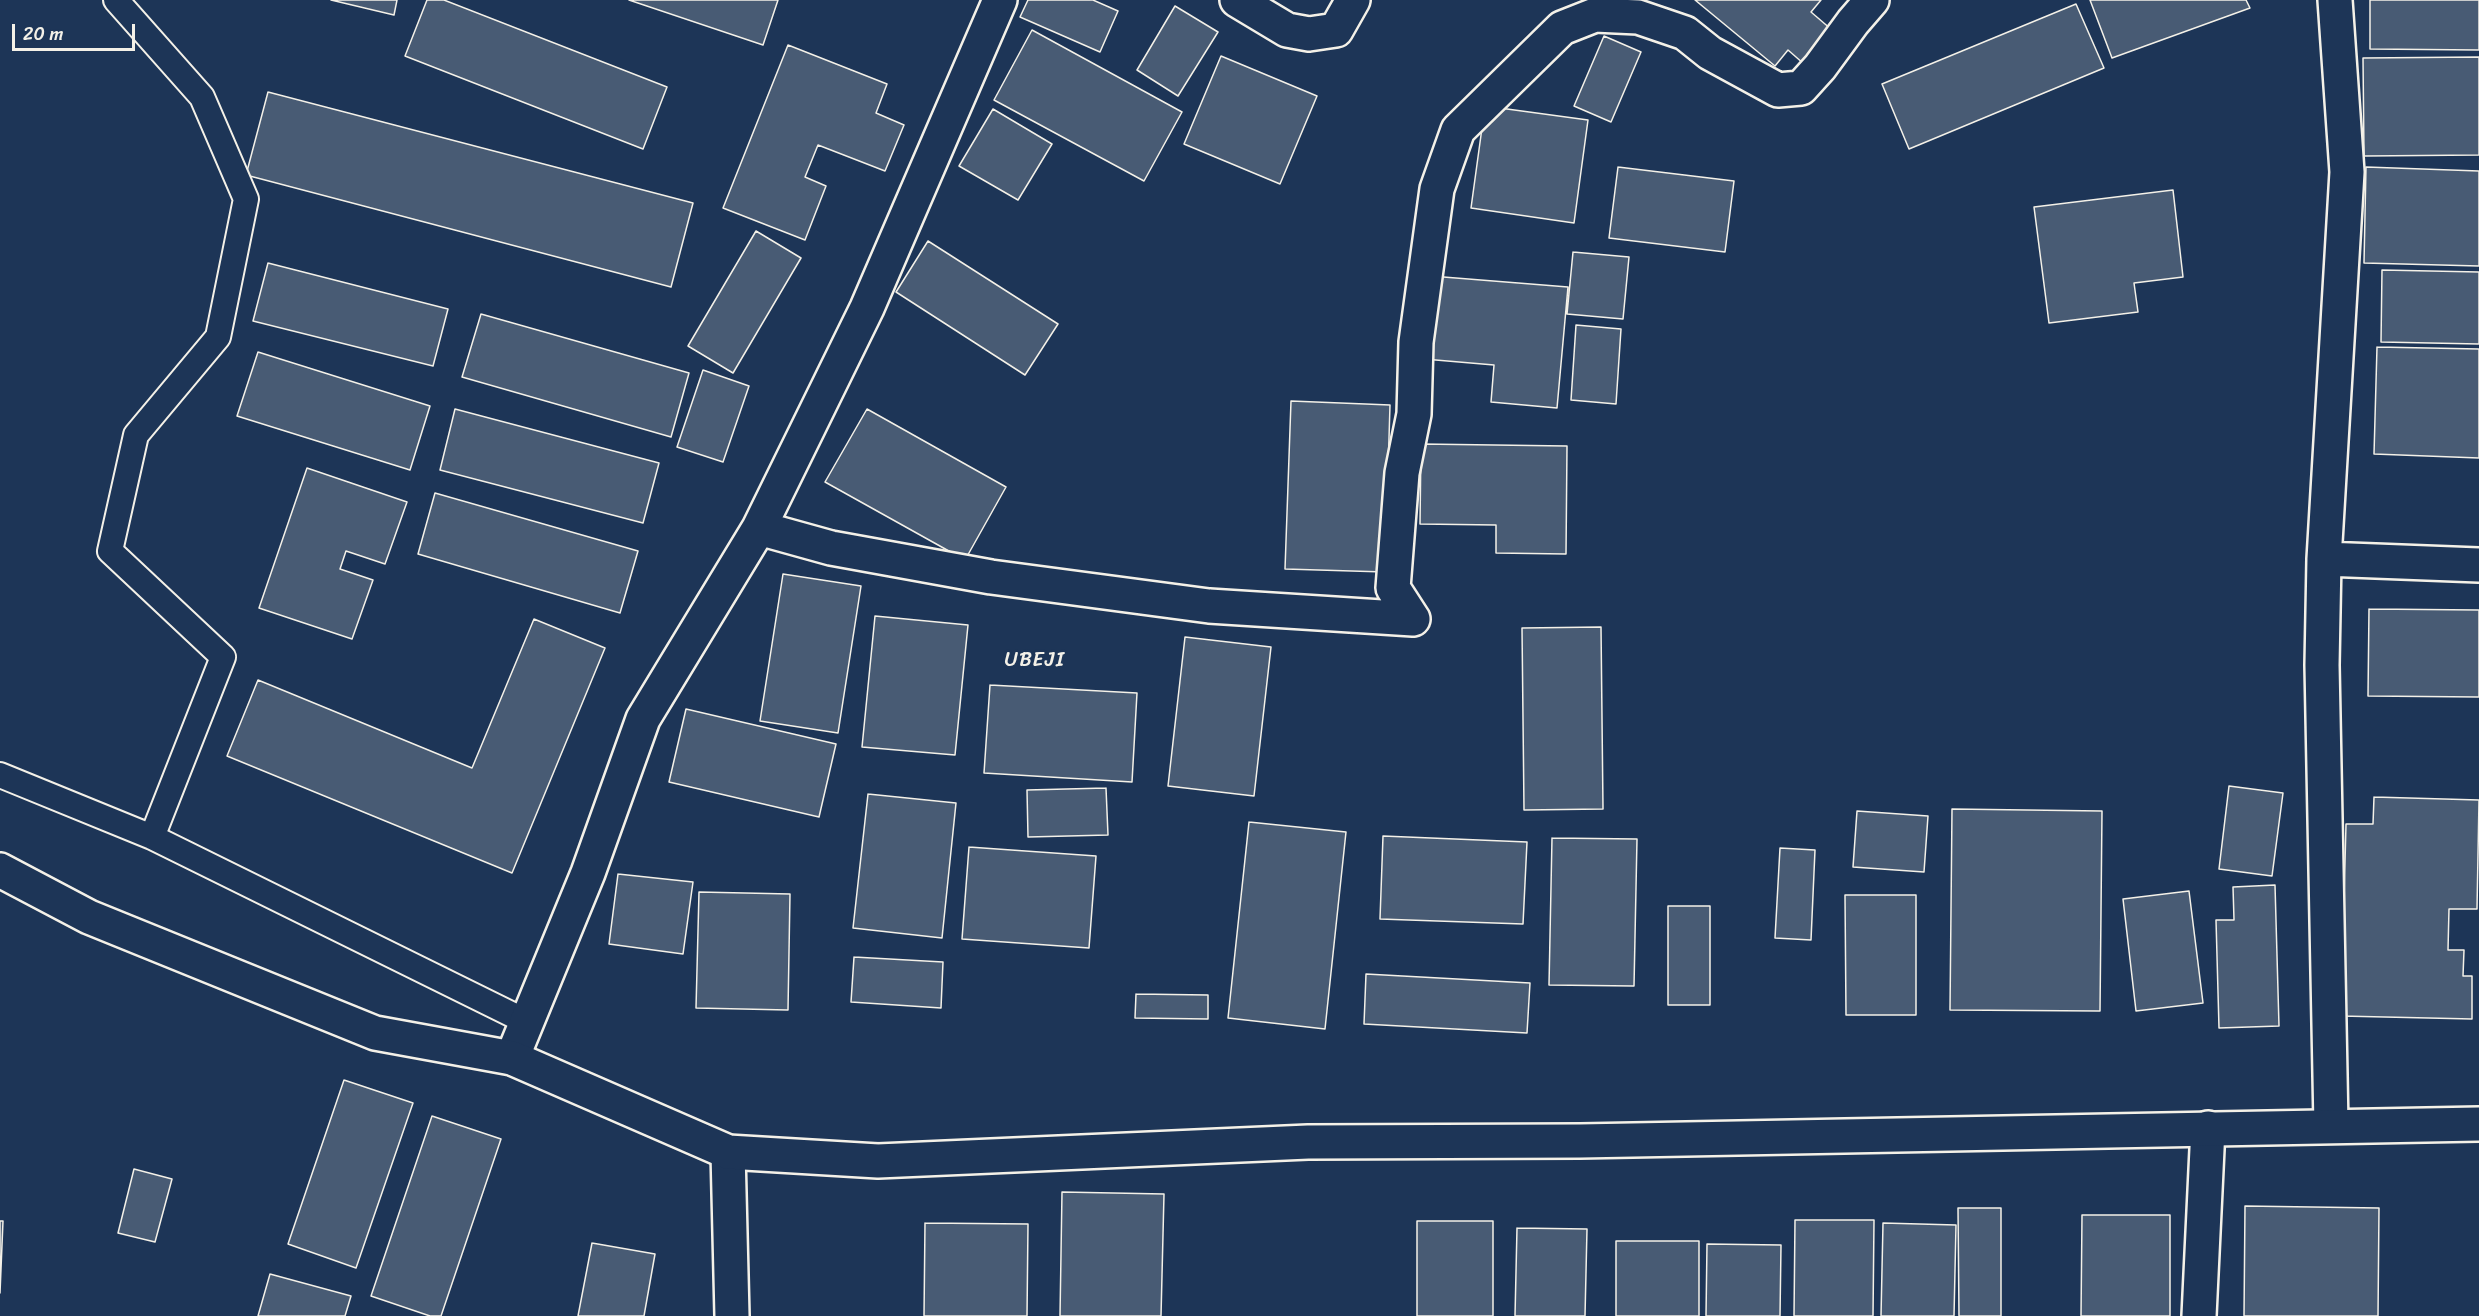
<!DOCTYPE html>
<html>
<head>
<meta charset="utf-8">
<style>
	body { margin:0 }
	#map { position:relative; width:2479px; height:1316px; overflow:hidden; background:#1d3557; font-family:Sriracha,sans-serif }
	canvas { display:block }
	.scale { position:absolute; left:12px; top:24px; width:123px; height:27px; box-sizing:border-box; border:3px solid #f4f1e8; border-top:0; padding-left:8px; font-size:18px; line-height:21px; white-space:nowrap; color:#f4f1e8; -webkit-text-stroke:4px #1d3557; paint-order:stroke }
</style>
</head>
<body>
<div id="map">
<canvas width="2479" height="1316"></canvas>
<div class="scale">20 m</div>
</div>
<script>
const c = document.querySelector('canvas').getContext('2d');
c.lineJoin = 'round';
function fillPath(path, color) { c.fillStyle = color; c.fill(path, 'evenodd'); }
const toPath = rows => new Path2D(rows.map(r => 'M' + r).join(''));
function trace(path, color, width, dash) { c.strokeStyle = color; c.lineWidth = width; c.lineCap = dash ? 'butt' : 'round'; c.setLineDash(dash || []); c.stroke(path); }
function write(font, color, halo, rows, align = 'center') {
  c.font = font + ' Sriracha,sans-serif'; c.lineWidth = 4.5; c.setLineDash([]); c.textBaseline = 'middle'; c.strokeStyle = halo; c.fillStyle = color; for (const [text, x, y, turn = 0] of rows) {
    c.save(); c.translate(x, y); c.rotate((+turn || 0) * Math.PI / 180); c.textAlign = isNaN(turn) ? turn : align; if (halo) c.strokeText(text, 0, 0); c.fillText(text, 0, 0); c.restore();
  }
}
const building = toPath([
	[331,0,397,0,394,15,331,0],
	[427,0,444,0,667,87,643,149,405,56,427,0],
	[629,0,778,0,763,45,629,0],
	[1028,0,1093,0,1118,11,1100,52,1020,17,1028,0],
	[1695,0,1821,0,1811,12,1832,30,1804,64,1788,50,1775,66,1695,0],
	[2090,0,2246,0,2250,8,2112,58,2090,0],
	[2370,0,2479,0,2479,50,2370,49,2370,0],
	[2076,4,2104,68,1909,149,1882,84,2076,4],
	[1175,6,1218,32,1178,96,1137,70,1175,6],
	[1032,30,1182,112,1144,181,994,100,1032,30],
	[1604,36,1641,52,1611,122,1574,106,1604,36],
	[788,45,887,84,876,113,904,125,885,171,818,145,805,177,826,186,805,240,723,208,788,45],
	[1221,56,1317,96,1280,184,1184,144,1221,56],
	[2479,57,2479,155,2364,156,2363,58,2479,57],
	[268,92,693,203,671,287,246,175,268,92],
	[1485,106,1588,120,1574,223,1471,208,1485,106],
	[993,109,1052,144,1018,200,959,166,993,109],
	[1618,167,1734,181,1725,252,1609,238,1618,167],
	[2366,167,2479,171,2479,266,2364,263,2366,167],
	[2173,190,2183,277,2134,283,2138,312,2049,323,2034,207,2173,190],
	[756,231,801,258,733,373,688,346,756,231],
	[928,241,1058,324,1025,375,896,292,928,241],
	[1573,252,1629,257,1623,319,1567,314,1573,252],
	[268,263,448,309,433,366,253,321,268,263],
	[2382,270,2479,272,2479,344,2381,342,2382,270],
	[1431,276,1568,287,1557,408,1491,402,1494,365,1424,359,1431,276],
	[481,314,689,373,671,437,462,377,481,314],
	[1576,325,1621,329,1616,404,1571,400,1576,325],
	[2377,347,2479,349,2479,458,2374,454,2377,347],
	[258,352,430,406,410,470,237,416,258,352],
	[703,370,749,386,723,462,677,447,703,370],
	[1291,401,1390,405,1385,572,1285,569,1291,401],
	[455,409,659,463,643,523,440,470,455,409],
	[867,409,1006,487,965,560,825,482,867,409],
	[1421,444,1567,446,1566,554,1496,553,1496,525,1420,524,1421,444],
	[307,468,407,502,385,564,346,551,340,569,373,580,352,639,259,608,307,468],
	[435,493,638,551,620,613,418,554,435,493],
	[783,574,861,586,838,733,760,721,783,574],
	[2369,609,2479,610,2479,697,2368,696,2369,609],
	[875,616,968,625,955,755,862,747,875,616],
	[534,619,605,648,512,873,227,756,258,680,472,768,534,619],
	[1601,627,1603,809,1524,810,1522,628,1601,627],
	[1185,637,1271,647,1254,796,1168,786,1185,637],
	[990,685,1137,693,1132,782,984,773,990,685],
	[686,709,836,744,819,817,669,782,686,709],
	[2229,786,2283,793,2272,876,2219,869,2229,786],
	[1106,788,1108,835,1028,837,1027,790,1106,788],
	[868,794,956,803,942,938,853,928,868,794],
	[2374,797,2479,800,2477,909,2449,909,2448,950,2464,950,2463,976,2472,976,2472,1019,2341,1016,2346,824,2373,824,2374,797],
	[1952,809,2102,811,2100,1011,1950,1010,1952,809],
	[1857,811,1928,816,1924,872,1853,867,1857,811],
	[1249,822,1346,832,1325,1029,1228,1018,1249,822],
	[1383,836,1527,842,1523,924,1380,919,1383,836],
	[1552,838,1637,839,1634,986,1549,985,1552,838],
	[969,847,1096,856,1089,948,962,939,969,847],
	[1780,848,1815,850,1811,940,1775,938,1780,848],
	[618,874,693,882,683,954,609,944,618,874],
	[2275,885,2279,1026,2219,1028,2216,920,2234,920,2233,887,2275,885],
	[2189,891,2203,1003,2136,1011,2123,899,2189,891],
	[699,892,790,894,788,1010,696,1008,699,892],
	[1845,895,1916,895,1916,1015,1846,1015,1845,895],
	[1668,906,1710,906,1710,1005,1668,1005,1668,906],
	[854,957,943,962,941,1008,851,1002,854,957],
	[1366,974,1530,983,1527,1033,1364,1024,1366,974],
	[1136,994,1208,995,1208,1019,1135,1018,1136,994],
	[344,1080,413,1103,356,1268,288,1244,344,1080],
	[432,1116,501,1139,441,1316,430,1316,371,1296,432,1116],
	[134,1169,172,1179,155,1242,118,1233,134,1169],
	[1062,1192,1164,1194,1161,1316,1060,1316,1062,1192],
	[2245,1206,2379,1208,2378,1316,2244,1316,2245,1206],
	[1958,1208,2001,1208,2001,1316,1959,1316,1958,1208],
	[2082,1215,2170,1215,2170,1316,2081,1316,2082,1215],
	[1795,1220,1874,1220,1873,1316,1794,1316,1795,1220],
	[0,1221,3,1221,0,1293,0,1221],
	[1417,1221,1493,1221,1493,1316,1417,1316,1417,1221],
	[925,1223,1028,1224,1027,1316,924,1316,925,1223],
	[1883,1223,1956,1225,1954,1316,1881,1316,1883,1223],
	[1517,1228,1587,1229,1585,1316,1515,1316,1517,1228],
	[1616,1241,1699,1241,1699,1316,1616,1316,1616,1241],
	[592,1243,655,1254,644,1316,578,1316,592,1243],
	[1707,1244,1781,1245,1780,1316,1706,1316,1707,1244],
	[270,1274,351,1296,345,1316,258,1316,270,1274]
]);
const lane = toPath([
	[116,0,202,97,246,199,218,337,136,435,110,551,223,657,152,837],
	[0,775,152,837,527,1022]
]);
const street = toPath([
	[1237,0,1287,30,1309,34,1336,30,1353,0],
	[759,528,831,548,991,577,1209,606,1413,619],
	[2324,559,2479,565],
	[1413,619,1393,588,1402,473,1414,414,1416,342,1437,189,1458,130,1562,28,1595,15,1638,17,1685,33,1710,53,1778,90,1801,88,1820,67,1853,22,1872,0],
	[512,1058,588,873,643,719,759,528,867,308,1000,0],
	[2331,1126,2322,665,2324,559,2347,172,2335,0],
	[728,1152,732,1316],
	[2199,1316,2208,1128]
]);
const secondary = toPath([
	[0,870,89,917,375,1033,512,1058,728,1152,878,1161,1308,1142,1580,1141,2479,1124]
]);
const quarterNames = [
	["UBEJI",1035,661]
];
fillPath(building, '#485b74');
trace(building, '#f4f1e8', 1.5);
trace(lane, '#f4f1e8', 28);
trace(street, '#f4f1e8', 38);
trace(secondary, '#f4f1e8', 38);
trace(lane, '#1d3557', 24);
trace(street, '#1d3557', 33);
trace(secondary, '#1d3557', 33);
c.letterSpacing = '1.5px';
write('20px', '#f4f1e8', '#1d3557', quarterNames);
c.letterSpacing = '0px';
</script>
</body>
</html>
